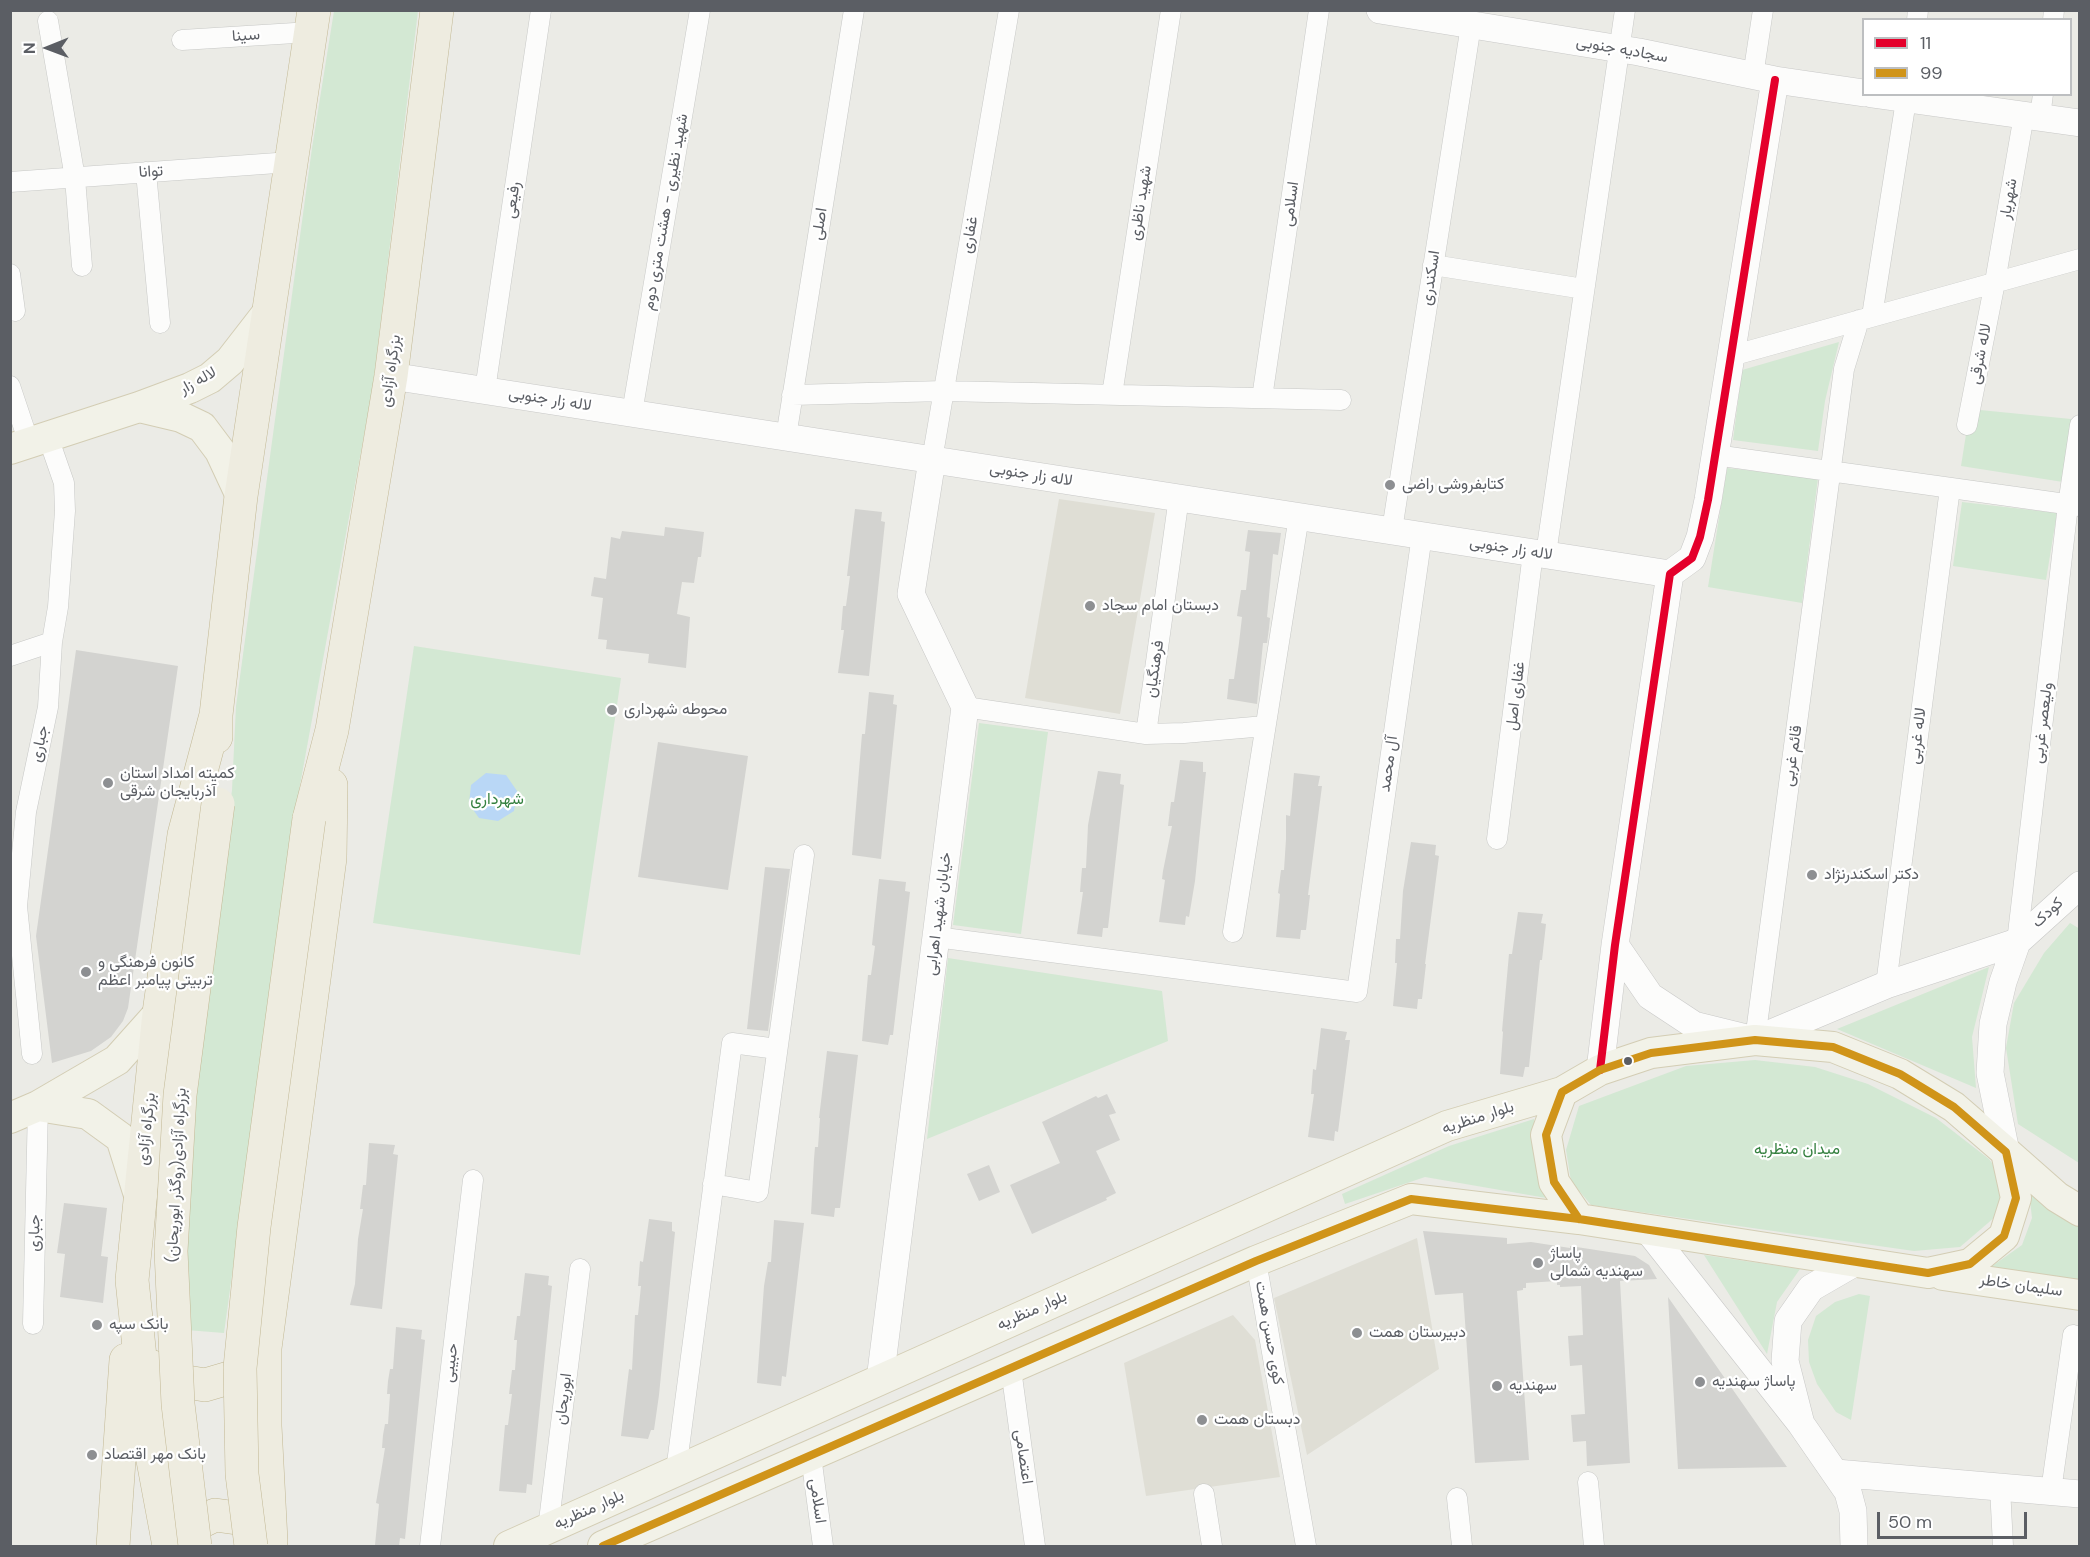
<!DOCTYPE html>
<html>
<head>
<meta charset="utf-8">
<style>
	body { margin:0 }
	#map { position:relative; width:2090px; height:1557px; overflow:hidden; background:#ebebe6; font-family:"DM Sans",sans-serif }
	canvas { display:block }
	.frame { position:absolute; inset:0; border:12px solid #5b5e64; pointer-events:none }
	.legend { position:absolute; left:1862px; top:18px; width:210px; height:78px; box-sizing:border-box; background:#fff; border:2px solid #bdbfc1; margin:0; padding:8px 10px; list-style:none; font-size:18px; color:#5b5e64 }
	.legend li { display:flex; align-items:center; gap:12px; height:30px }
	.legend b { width:30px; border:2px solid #bdbfc1 }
	.north { position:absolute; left:18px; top:18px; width:60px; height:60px; -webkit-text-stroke:4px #fff; paint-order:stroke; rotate:269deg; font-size:16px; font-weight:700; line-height:24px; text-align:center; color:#5b5e64 }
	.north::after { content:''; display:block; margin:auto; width:21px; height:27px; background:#5b5e64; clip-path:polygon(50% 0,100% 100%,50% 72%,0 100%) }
	.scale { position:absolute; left:1877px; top:1512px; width:150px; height:27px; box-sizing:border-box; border:3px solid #5b5e64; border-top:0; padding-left:8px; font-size:18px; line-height:21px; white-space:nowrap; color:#5b5e64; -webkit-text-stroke:4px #fff; paint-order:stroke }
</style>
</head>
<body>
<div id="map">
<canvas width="2090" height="1557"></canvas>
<div class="frame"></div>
<ul class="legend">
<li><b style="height:8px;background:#e4002b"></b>11</li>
<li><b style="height:8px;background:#d09419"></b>99</li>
</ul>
<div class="north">N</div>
<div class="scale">50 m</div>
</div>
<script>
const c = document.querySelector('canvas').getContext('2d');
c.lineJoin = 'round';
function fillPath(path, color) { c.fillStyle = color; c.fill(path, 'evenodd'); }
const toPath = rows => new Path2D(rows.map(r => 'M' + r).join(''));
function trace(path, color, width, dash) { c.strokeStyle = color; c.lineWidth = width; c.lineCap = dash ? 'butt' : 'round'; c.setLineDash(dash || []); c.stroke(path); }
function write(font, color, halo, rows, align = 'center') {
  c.font = font + ' "DM Sans",Vazirmatn,sans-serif'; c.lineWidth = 4.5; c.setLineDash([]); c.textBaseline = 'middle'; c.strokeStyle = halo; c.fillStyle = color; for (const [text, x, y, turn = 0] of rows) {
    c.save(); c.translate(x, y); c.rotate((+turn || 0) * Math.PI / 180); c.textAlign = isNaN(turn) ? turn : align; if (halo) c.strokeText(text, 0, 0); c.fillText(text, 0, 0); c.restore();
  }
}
const education = toPath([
	[1059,499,1155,513,1120,714,1025,698],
	[1417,1238,1439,1369,1307,1455,1274,1298],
	[1233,1315,1255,1340,1280,1477,1146,1496,1124,1363]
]);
const green = toPath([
	[334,11,418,11,373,386,298,796,224,1333,186,1330,191,1102,232,790,236,706,312,148],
	[1839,342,1825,401,1818,451,1733,440,1742,370],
	[1970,409,2071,419,2063,482,1961,466],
	[1727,468,1818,478,1802,603,1708,587],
	[1962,502,2057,513,2046,580,1953,566],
	[414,646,621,678,580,955,373,923],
	[979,723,1048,732,1021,934,953,925],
	[2070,923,2080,929,2079,1163,2018,1124,2006,1048,2014,1003,2044,953],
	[948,958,1162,991,1168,1041,927,1139],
	[1989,967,1972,1037,1976,1088,1837,1029],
	[1755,1060,1815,1067,1868,1084,1936,1118,1989,1159,2000,1174,2002,1196,1995,1217,1960,1247,1914,1251,1591,1205,1571,1181,1566,1150,1579,1106,1686,1066],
	[1534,1119,1535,1144,1552,1199,1425,1177,1345,1204,1342,1194,1449,1146],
	[2029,1192,2079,1225,2079,1283,1988,1269,2022,1245,2032,1218],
	[1704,1255,1800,1269,1777,1302,1767,1354],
	[1859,1294,1870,1296,1851,1420,1836,1412,1817,1384,1809,1362,1808,1340,1816,1316,1835,1302]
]);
const water = toPath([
	[486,773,506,775,517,791,514,811,498,821,479,818,469,804,471,785]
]);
const building = toPath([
	[855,509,882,512,881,521,885,522,869,676,838,673,844,630,841,630,843,606,846,606,850,576,847,576],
	[665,527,704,532,701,557,698,557,694,583,682,582,677,614,690,617,686,668,648,663,649,654,606,649,607,640,598,639,603,598,591,596,594,577,606,579,611,537,620,539,622,531,664,536],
	[1248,530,1281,533,1278,555,1273,554,1267,617,1270,618,1269,628,1267,643,1263,643,1257,704,1227,699,1229,679,1234,679,1239,643,1242,617,1237,616,1241,590,1246,590,1250,552,1245,551],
	[76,650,178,666,128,1008,123,1021,111,1037,91,1051,52,1063,36,936],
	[869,692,894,695,893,704,897,705,881,859,852,855,861,746,862,734,865,734],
	[658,742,748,756,728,890,638,877],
	[1180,760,1203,762,1203,772,1206,772,1195,881,1189,917,1186,916,1185,925,1159,922,1165,880,1162,879,1163,871,1172,826,1168,826,1171,802,1174,802],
	[1098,771,1121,774,1120,784,1124,785,1108,928,1103,928,1102,937,1077,934,1083,892,1080,892,1082,868,1086,868,1088,825],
	[1294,773,1320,776,1318,786,1322,786,1308,895,1310,895,1306,930,1301,930,1300,939,1276,937,1280,894,1278,893,1281,870,1284,870,1286,839,1286,815,1290,816],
	[1411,842,1436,845,1435,855,1439,856,1425,964,1426,964,1422,999,1418,999,1417,1009,1393,1006,1397,963,1395,963,1396,939,1400,939,1403,891],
	[765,867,790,869,768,1031,747,1029],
	[879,879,906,882,905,891,910,892,893,1035,890,1035,888,1045,862,1041,868,975,871,975,875,946,872,945],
	[1518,912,1543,914,1541,923,1546,924,1542,960,1540,960,1529,1067,1525,1067,1523,1077,1500,1074,1503,1032,1502,1031,1509,954,1512,954],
	[1321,1028,1347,1032,1345,1040,1350,1040,1338,1132,1335,1131,1334,1141,1308,1137,1314,1094,1311,1094,1313,1069,1316,1070],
	[827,1051,858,1055,840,1208,835,1208,834,1217,811,1214,814,1159,815,1147,818,1147,820,1118,819,1118],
	[1107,1094,1116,1113,1109,1115,1120,1140,1096,1151,1116,1193,1106,1198,1107,1200,1032,1234,1010,1185,1060,1163,1042,1122,1096,1096,1098,1098],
	[369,1143,395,1145,393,1154,398,1155,382,1309,350,1305,355,1284,358,1239,363,1209,360,1209,363,1185,366,1185],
	[989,1165,1000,1192,979,1201,967,1174],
	[64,1203,107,1208,101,1256,108,1257,103,1303,60,1297,65,1254,57,1253],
	[649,1219,672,1222,672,1231,675,1232,659,1395,654,1430,651,1430,648,1439,621,1436,629,1369,632,1370,635,1315,638,1315,641,1286,638,1286,640,1261,643,1262],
	[774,1220,804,1223,786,1377,782,1376,781,1386,757,1383,764,1286,768,1262,771,1262],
	[1423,1231,1507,1238,1507,1244,1531,1242,1570,1248,1570,1246,1635,1256,1649,1265,1657,1279,1620,1281,1630,1463,1587,1466,1586,1441,1573,1442,1571,1415,1585,1414,1582,1365,1570,1366,1568,1336,1583,1335,1581,1286,1560,1287,1560,1285,1557,1285,1557,1281,1526,1283,1526,1288,1523,1288,1523,1290,1517,1291,1529,1460,1475,1463,1463,1293,1435,1295],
	[525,1273,549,1276,548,1285,552,1286,532,1485,527,1484,526,1493,499,1491,505,1425,508,1425,512,1394,509,1394,512,1370,515,1370,517,1340,514,1340,517,1316,520,1316],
	[1668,1297,1787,1467,1678,1469],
	[396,1327,422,1330,421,1339,425,1340,405,1539,400,1538,399,1546,384,1546,375,1545,379,1504,376,1503,385,1448,382,1448,383,1435,385,1424,388,1424,390,1394,387,1394,388,1381,390,1369,393,1369]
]);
const street = toPath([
	[1917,20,1918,10],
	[2053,20,2054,10],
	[48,21,75,178,82,266],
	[182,40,311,32],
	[1753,76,1763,10],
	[2040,117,2043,94],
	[146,172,160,323],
	[10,182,291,162],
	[1433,265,1584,289],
	[10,274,15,311],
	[1872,316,1907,94],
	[1731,356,2080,259],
	[10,386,29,443],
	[485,390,541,10],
	[792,395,944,391,1341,400],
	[1112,395,1171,10],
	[1262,398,1319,10],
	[632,413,700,10],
	[1967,425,1995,282,2024,115],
	[786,437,854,10],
	[1715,455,2080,506],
	[932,460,1009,10],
	[1392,530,1471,25],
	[1546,554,1625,10],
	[10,656,52,642],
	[965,707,1146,734,1184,733,1265,726],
	[1146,734,1179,497],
	[1497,839,1533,553],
	[1233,932,1299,516],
	[936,937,1357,992,1422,535],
	[2017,942,2068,505,2080,425],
	[1886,985,1950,488],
	[1755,1040,1844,369,1859,320],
	[32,1054,17,906,26,812,48,707,52,642,58,607,65,511,64,483,48,437],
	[713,1184,758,1192,804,855],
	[1256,1261,1306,1546],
	[33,1324,38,1106],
	[1011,1369,1035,1546],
	[811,1456,823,1546],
	[676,1471,732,1043,777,1049],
	[1588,1482,1594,1546],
	[2000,1487,2003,1546],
	[2051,1491,2073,1335],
	[1204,1494,1212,1546],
	[1457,1498,1462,1546],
	[548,1529,580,1269],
	[430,1546,473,1180]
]);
const secondary = toPath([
	[1380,10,1639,52,1775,80,1864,93],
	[1872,94,2080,123],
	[391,376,1670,574],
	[2017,942,2080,885],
	[1615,945,1650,996,1694,1025,1755,1040,1886,985,2017,942,2003,982,1993,1024,1990,1073,2006,1152],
	[1600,1070,1615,945,1670,574,1692,558,1700,537,1708,500,1775,80],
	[1647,1229,1801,1424,1785,1361,1788,1321,1811,1288,1856,1262],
	[880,1380,965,707,911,594,932,460],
	[1801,1424,1848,1492,1853,1511,1854,1546],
	[1836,1473,2080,1494]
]);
const primary = toPath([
	[139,407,181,417,202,427,220,451,241,496],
	[10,449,139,407,190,388,210,378,230,361,268,312],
	[10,1118,38,1106],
	[2006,1152,2057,1197,2080,1211],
	[139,1195,121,1138,88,1114,38,1106,117,1060,159,1013],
	[1943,1275,2080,1295],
	[509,1546,1447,1126,1562,1092],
	[603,1546,1256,1261,1411,1199,1579,1219,1928,1273,1970,1264,2004,1236,2016,1198,2006,1152,1954,1107,1900,1074,1833,1047,1755,1040,1651,1053,1600,1070,1562,1092,1546,1135,1554,1182,1579,1219]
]);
const highway = toPath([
	[216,737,216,715,241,496,314,10],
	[309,819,332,730,391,376,437,10],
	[153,1367,169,1379,205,1385,239,1375,258,1355],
	[271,1541,265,1426,265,1348,330,858,331,785],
	[113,1546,126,1360],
	[169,1546,152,1455,140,1357,132,1280,159,1013,184,835,216,715],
	[178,1546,186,1529,215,1515,244,1519,269,1539]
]);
const highwayBridge = toPath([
	[195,1546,178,1404,171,1251,180,1095,218,804],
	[251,1546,242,1474,240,1368,254,1227,309,819]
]);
const bus1 = toPath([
	[1600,1070,1615,945,1670,574,1692,558,1700,537,1708,500,1775,80]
]);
const bus2 = toPath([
	[603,1546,1256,1261,1411,1199,1579,1219,1928,1273,1970,1264,2004,1236,2016,1198,2006,1152,1954,1107,1900,1074,1833,1047,1755,1040,1651,1053,1600,1070,1562,1092,1546,1135,1554,1182,1579,1219]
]);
const markers = [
	[1390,485,6,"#8d8f92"],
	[1090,606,6,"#8d8f92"],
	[612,710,6,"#8d8f92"],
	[108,783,6,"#8d8f92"],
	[1812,875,6,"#8d8f92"],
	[86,972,6,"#8d8f92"],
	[1628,1061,5,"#5b5e64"],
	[1538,1263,6,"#8d8f92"],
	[97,1325,6,"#8d8f92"],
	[1357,1333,6,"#8d8f92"],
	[1700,1382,6,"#8d8f92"],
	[1497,1386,6,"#8d8f92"],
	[1202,1420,6,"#8d8f92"],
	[92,1455,6,"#8d8f92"]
];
const streetNames = [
	["سینا",246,36,-4],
	["سجادیه جنوبی",1622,50,10],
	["توانا",151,172,-4],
	["شهریار",2009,199,-80],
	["رفیعی",513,200,-82],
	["شهید ناظری",1141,203,-81],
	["اسلامی",1291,204,-82],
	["شهید نظیری - هشت متری دوم",666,212,-80],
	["اصلی",820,224,-81],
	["غفاری",970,235,-80],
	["اسکندری",1431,278,-81],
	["لاله شرقی",1981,354,-79],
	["بزرگراه آزادی",391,371,-82],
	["لاله زار",198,381,-29],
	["لاله زار جنوبی",550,400,9],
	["لاله زار جنوبی",1031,475,9],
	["لاله زار جنوبی",1511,549,9],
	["فرهنگیان",1155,669,-82],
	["غفاری اصل",1516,696,-83],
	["ولیعصر غربی",2043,723,-83],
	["لاله غربی",1918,736,-83],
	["جباری",40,744,-78],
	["قائم غربی",1793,756,-82],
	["آل محمد",1389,764,-82],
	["کودک",2048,913,-43],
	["خیابان شهید اهرابی",939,914,-83],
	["بلوار منظریه",1478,1118,-18],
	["بزرگراه آزادی",147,1129,-84],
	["بزرگراه آزادی(روگذر ابوریحان)",177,1175,-87],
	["جباری",35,1233,-89],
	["سلیمان خاطر",2021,1286,8],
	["بلوار منظریه",1032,1311,-24],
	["کوی حسن همت",1269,1333,80],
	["حبیبی",451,1363,-83],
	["ابوریحان",564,1399,-83],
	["اعتصامی",1023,1457,82],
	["اسلامی",817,1501,82],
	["بلوار منظریه",589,1510,-24]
];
const poiNames = [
	["کتابفروشی راضی",1402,485],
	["دبستان امام سجاد",1102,606],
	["محوطه شهرداری",624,710],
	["کمیته امداد استان",120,774],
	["آذربایجان شرقی",120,792],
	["دكتر اسكندرنژاد",1824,875],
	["کانون فرهنگی و",98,963],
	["تربیتی پیامبر اعظم",98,981],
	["پاساژ",1550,1254],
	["سهندیه شمالی",1550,1272],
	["بانک سپه",109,1325],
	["دبیرستان همت",1369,1333],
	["پاساژ سهندیه",1712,1382],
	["سهندیه",1509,1386],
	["دبستان همت",1214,1420],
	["بانک مهر اقتصاد",104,1455]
];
const parkNames = [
	["شهرداری",497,800],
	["میدان منظریه",1797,1150]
];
fillPath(education, '#dfded5');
fillPath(green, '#d3e8d3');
fillPath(water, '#b9d7f6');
fillPath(building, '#d3d3d0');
trace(street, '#c7c8c6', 21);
trace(secondary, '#c8c8c7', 28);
trace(primary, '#d3cdb4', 32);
trace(highway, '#c2b894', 34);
trace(street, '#fcfcfb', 20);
trace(secondary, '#fcfcfb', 27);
trace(primary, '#f2f2e8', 30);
trace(highway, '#eeece0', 33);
trace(highwayBridge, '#c2b894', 34, []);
trace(highwayBridge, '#eeece0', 33);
trace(bus1, '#e4002b', 8);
trace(bus2, '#d09419', 8);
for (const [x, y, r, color] of markers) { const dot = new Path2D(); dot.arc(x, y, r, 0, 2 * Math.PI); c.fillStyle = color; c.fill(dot); trace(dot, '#fff', 2); }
write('16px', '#5b5e64', '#fff', streetNames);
write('16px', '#5b5e64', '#fff', poiNames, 'left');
write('16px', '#358140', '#fff', parkNames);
</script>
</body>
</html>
